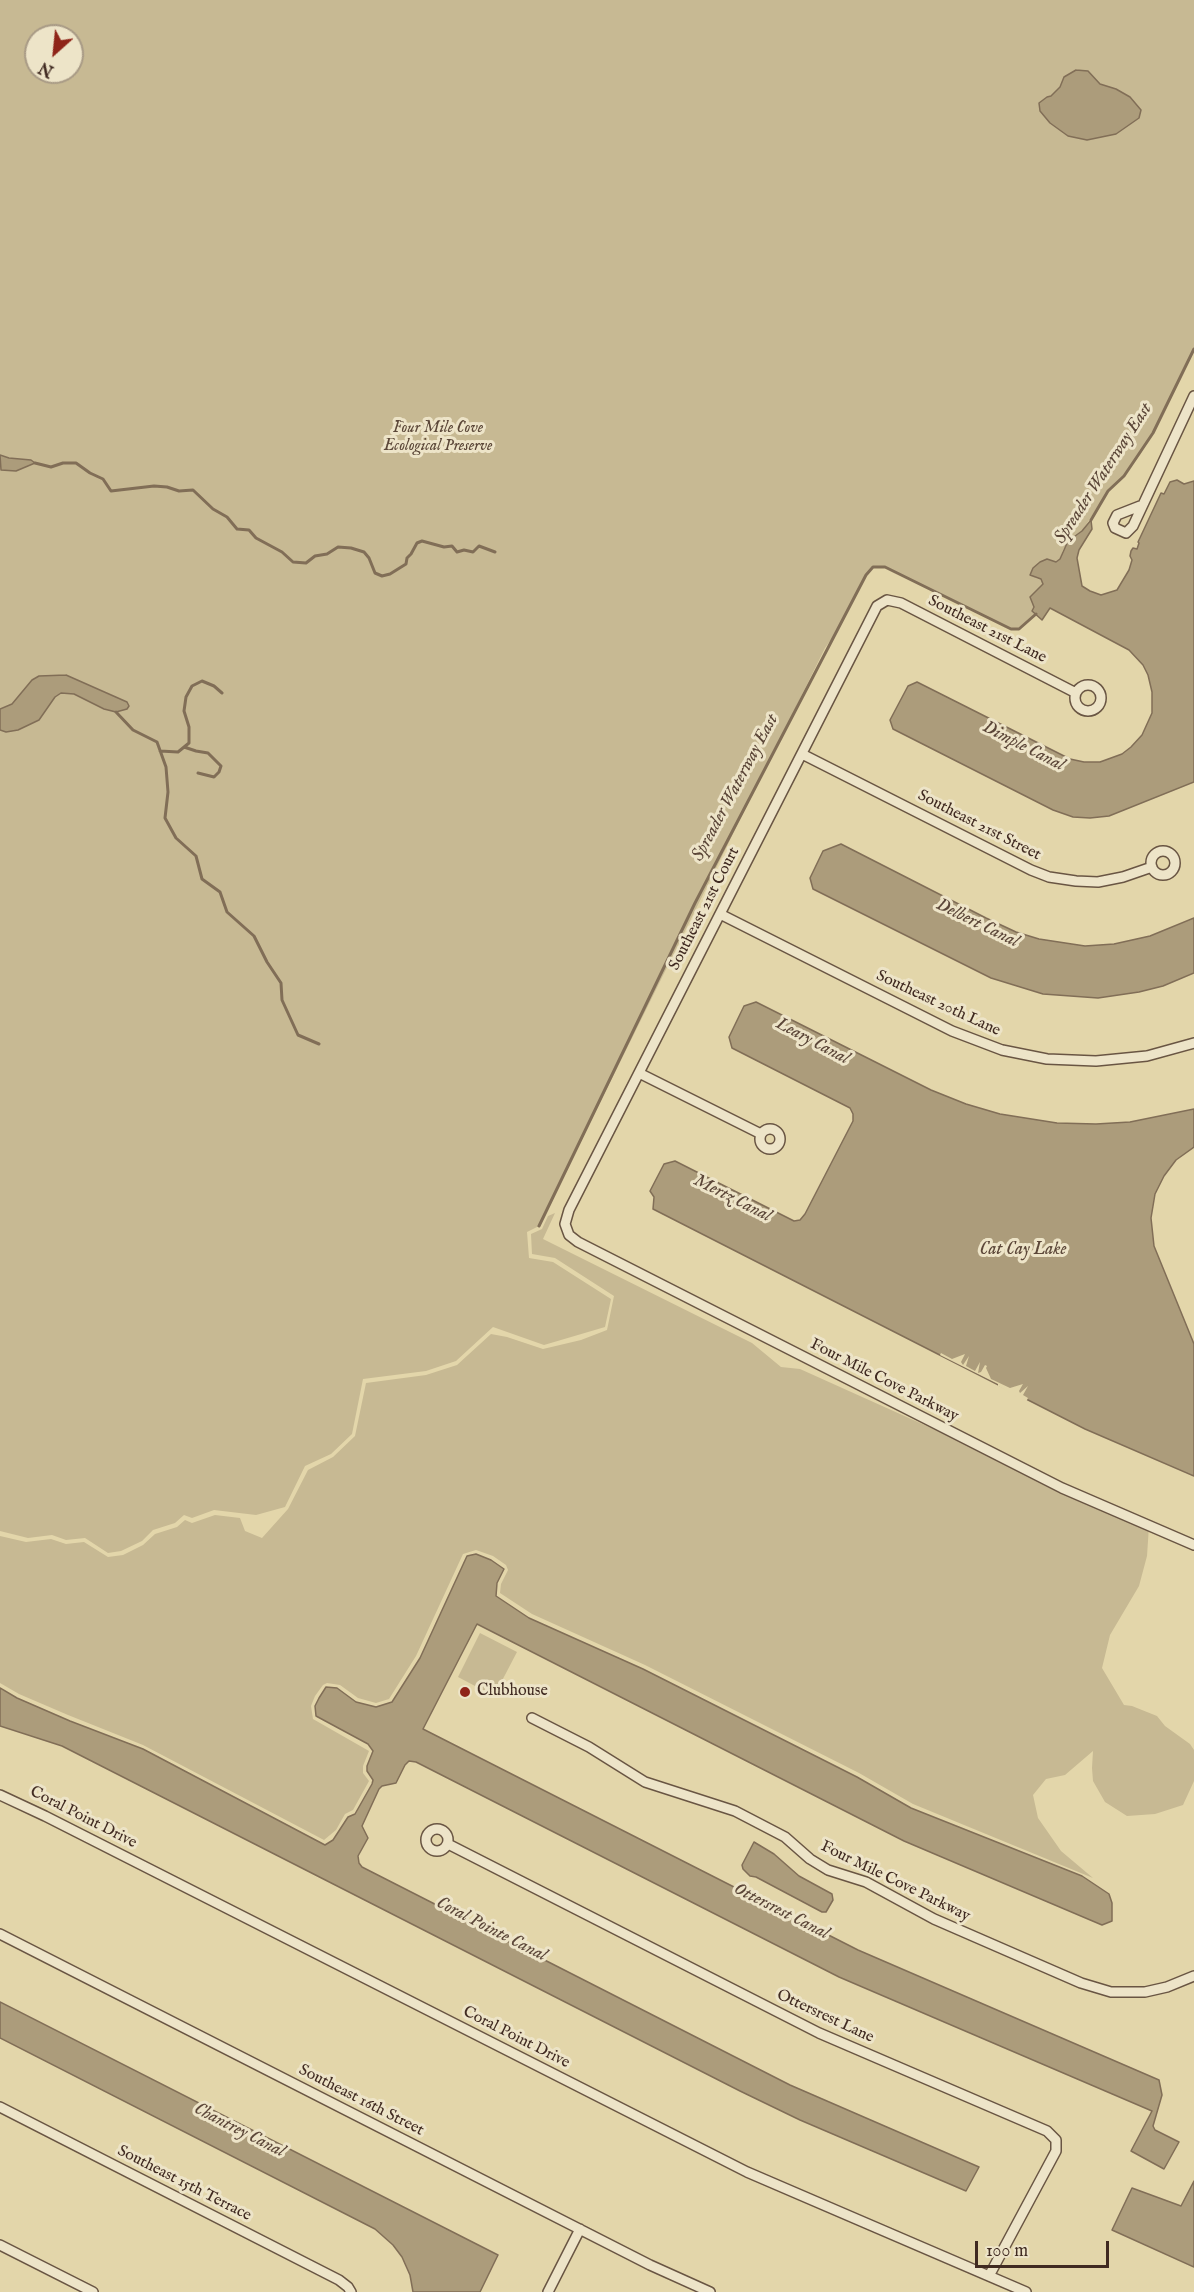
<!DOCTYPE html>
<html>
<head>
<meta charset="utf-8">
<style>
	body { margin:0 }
	#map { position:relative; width:1194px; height:2292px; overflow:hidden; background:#e3d6aa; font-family:"IM FELL English",serif }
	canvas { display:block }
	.north { position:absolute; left:24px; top:24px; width:60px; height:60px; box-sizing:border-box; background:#ede4c8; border:2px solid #a89a85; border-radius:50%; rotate:207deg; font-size:16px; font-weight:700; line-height:24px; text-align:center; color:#402a21 }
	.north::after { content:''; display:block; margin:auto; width:21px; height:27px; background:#8f2418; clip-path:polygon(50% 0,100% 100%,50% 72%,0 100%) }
	.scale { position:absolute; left:975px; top:2241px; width:134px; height:27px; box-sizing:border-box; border:3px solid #402a21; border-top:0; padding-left:8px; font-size:18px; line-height:21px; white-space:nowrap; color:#402a21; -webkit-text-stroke:4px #ede4c8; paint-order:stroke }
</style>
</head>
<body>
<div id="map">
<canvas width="1194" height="2292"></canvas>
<div class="north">N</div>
<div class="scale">100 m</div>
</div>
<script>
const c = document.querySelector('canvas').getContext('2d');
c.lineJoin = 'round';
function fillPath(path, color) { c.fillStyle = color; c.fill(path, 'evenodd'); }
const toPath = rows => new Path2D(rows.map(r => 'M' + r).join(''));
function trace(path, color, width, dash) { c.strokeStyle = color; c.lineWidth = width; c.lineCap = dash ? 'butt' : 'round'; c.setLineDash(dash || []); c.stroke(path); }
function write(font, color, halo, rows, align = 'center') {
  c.font = font + ' "IM FELL English",serif'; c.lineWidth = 6; c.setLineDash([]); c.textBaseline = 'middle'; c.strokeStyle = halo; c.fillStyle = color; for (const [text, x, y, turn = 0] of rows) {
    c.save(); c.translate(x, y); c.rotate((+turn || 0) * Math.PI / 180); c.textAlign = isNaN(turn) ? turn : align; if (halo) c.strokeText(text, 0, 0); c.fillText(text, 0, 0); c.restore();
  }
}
const green = toPath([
	[0,0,1194,0,1194,349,1153,433,1140,455,1124,476,1108,491,1082,531,1075,535,1063,550,1060,559,1056,562,1047,559,1035,578,1042,579,1043,584,1038,590,1032,611,1036,614,1019,629,1011,629,885,567,873,567,866,575,840,627,825,648,539,1226,527,1232,529,1258,553,1262,611,1299,605,1327,544,1345,493,1327,456,1361,426,1371,363,1379,352,1434,331,1454,305,1466,285,1507,256,1515,214,1510,192,1518,184,1515,175,1523,153,1530,142,1541,121,1551,108,1553,85,1538,66,1540,52,1535,28,1538,0,1531],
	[36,36,72,36,72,72,36,72],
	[555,1213,543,1239,752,1343,781,1367,800,1369,1149,1526,1147,1556,1139,1586,1110,1635,1102,1668,1124,1705,1132,1706,1157,1716,1165,1726,1190,1744,1194,1750,1194,1781,1183,1805,1155,1814,1127,1816,1105,1802,1093,1781,1092,1768,1093,1751,1065,1775,1046,1779,1033,1795,1038,1818,1061,1851,1093,1878,913,1804,859,1773,645,1665,532,1614,500,1593,501,1584,508,1570,506,1565,493,1556,476,1550,463,1554,416,1656,389,1699,376,1703,358,1698,340,1685,327,1683,323,1685,315,1696,311,1706,313,1719,369,1751,363,1766,363,1773,369,1781,353,1810,345,1814,336,1830,324,1840,143,1745,68,1715,19,1694,0,1683,0,1536,26,1542,51,1539,66,1544,84,1542,108,1557,123,1555,143,1545,155,1534,177,1527,185,1520,192,1523,215,1515,240,1518,245,1531,262,1538,288,1509,308,1470,333,1457,355,1436,366,1383,426,1375,457,1365,491,1334,507,1337,543,1349,581,1340,607,1330,614,1296,555,1258,532,1254,531,1234,542,1229,548,1216],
	[480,1633,517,1652,494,1696,458,1677]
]);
const water = toPath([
	[1076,70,1088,71,1100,84,1116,89,1130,97,1141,110,1139,118,1116,134,1087,140,1068,136,1050,123,1040,111,1039,103,1047,97,1051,96,1060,87,1064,77,1076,70],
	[0,455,9,458,31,460,35,463,16,471,1,470,0,455],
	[1177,480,1184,484,1194,481,1194,782,1109,816,1090,818,1073,817,1053,810,893,729,890,720,908,686,917,682,1070,759,1084,762,1100,762,1122,754,1131,747,1142,735,1152,713,1152,692,1148,675,1143,665,1129,650,1050,608,1042,620,1032,611,1034,607,1030,597,1043,584,1041,579,1030,575,1033,568,1040,562,1047,559,1056,562,1060,559,1068,541,1082,531,1091,520,1092,529,1079,550,1077,558,1082,586,1090,591,1101,595,1117,590,1129,570,1132,560,1130,556,1131,551,1133,548,1137,549,1139,543,1138,542,1161,493,1164,494,1170,482,1177,480],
	[66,675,127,702,129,706,127,709,116,712,104,709,74,694,61,693,55,697,39,720,18,730,6,732,0,730,0,709,12,704,32,680,39,676,66,675],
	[841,844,986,918,1016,932,1039,939,1085,946,1114,944,1150,936,1194,918,1194,973,1163,986,1139,992,1098,998,1043,994,991,978,813,889,810,878,823,851,841,844],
	[756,1002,931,1090,966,1104,1000,1114,1057,1123,1096,1124,1130,1122,1194,1109,1194,1147,1176,1160,1164,1176,1155,1194,1151,1218,1154,1246,1194,1344,1194,1476,1085,1429,653,1209,654,1197,650,1191,664,1164,675,1161,794,1221,800,1220,805,1214,853,1121,853,1114,850,1108,732,1048,729,1037,744,1006,756,1002],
	[476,1554,491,1560,504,1569,497,1583,496,1596,529,1618,643,1669,857,1777,911,1808,1082,1876,1109,1894,1112,1903,1112,1921,1102,1925,904,1841,477,1624,423,1729,858,1950,1159,2080,1162,2095,1153,2126,1155,2130,1179,2142,1164,2169,1131,2151,1152,2111,839,1977,416,1762,409,1761,405,1765,396,1783,382,1786,379,1789,362,1826,368,1838,358,1856,359,1863,362,1867,790,2085,979,2167,966,2191,800,2120,740,2091,62,1746,0,1726,0,1688,17,1698,70,1721,143,1749,325,1845,333,1840,348,1817,355,1814,372,1784,373,1780,367,1771,367,1766,373,1751,368,1744,316,1716,315,1706,319,1698,326,1687,337,1688,356,1702,376,1707,392,1702,420,1658,467,1556,476,1554],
	[754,1842,774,1854,799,1876,832,1894,833,1900,826,1912,822,1912,756,1877,750,1876,743,1869,742,1865,754,1842],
	[0,2002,498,2255,480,2292,413,2292,410,2275,402,2257,393,2245,375,2229,0,2038,0,2002],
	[1194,2181,1194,2267,1112,2230,1132,2188,1181,2206,1194,2181]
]);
const pier = toPath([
	[941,1353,952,1359,965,1354,961,1362,963,1365,969,1356,966,1366,975,1371,980,1362,978,1373,981,1372,985,1365,987,1366,986,1368,991,1379,1010,1388,1023,1384,1019,1391,1020,1393,1028,1386,1023,1395,1028,1398,1026,1402,998,1386,998,1384,940,1355]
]);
const stream = toPath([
	[35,463,51,467,63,463,76,463,90,473,103,479,111,491,154,486,167,487,179,491,193,490,213,509,227,517,237,529,249,530,256,538,282,552,293,562,306,563,315,556,327,554,338,547,351,548,364,552,369,558,375,573,382,576,390,574,406,564,407,558,411,554,417,543,422,541,444,547,452,546,457,552,464,550,473,552,479,546,495,552],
	[1091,520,1108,491,1124,476,1153,433,1194,349],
	[116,712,133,730,157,742,166,767,168,792,165,818,176,838,196,856,202,879,220,892,227,912,254,936,267,962,281,983,282,1000,298,1035,319,1044],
	[184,747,196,751,208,753,221,766,219,772,214,777,198,773],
	[160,751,178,752,189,743,189,727,184,711,186,697,192,686,202,681,214,686,222,693],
	[539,1226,695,903,866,575,873,567,885,567,1011,629,1019,629,1036,614]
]);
const minor = toPath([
	[1140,506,1117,515,1113,523,1115,528,1126,533,1133,526,1194,396],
	'1075 698a13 13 0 1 1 26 0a13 13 0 1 1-26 0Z',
	[1076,693,901,603,887,600,877,606,569,1210,565,1224,569,1235,578,1242,1062,1488,1194,1545],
	[802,754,1031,870,1049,877,1076,881,1098,882,1123,877,1152,867],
	'1151 863a12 12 0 1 1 24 0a12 12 0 1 1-24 0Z',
	[720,914,952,1031,1002,1050,1047,1059,1096,1061,1147,1056,1194,1043],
	[639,1073,761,1134],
	'760 1139a10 10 0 1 1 20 0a10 10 0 1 1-20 0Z',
	[532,1718,589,1747,645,1782,735,1811,785,1837,810,1859,828,1870,866,1882,934,1919,1081,1983,1111,1992,1145,1992,1167,1987,1194,1976],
	[0,1795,45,1816,747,2172,1026,2292],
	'426 1840a11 11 0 1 1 22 0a11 11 0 1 1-22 0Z',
	[448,1844,819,2033,1047,2131,1056,2140,1056,2151,989,2276],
	[0,1934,650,2265,710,2292],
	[0,2107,339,2280,348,2287,351,2292],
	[0,2245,93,2292],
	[548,2292,580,2229]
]);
const markers = [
	[465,1692,6,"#8f2418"]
];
const parkNames = [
	["Four Mile Cove",438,429],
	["Ecological Preserve",438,447]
];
const streetNames = [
	["Southeast 21st Lane",987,630,27],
	["Southeast 21st Street",979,826,27],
	["Southeast 21st Court",705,909,-63],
	["Southeast 20th Lane",938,1004,25],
	["Four Mile Cove Parkway",884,1381,27],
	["Coral Point Drive",83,1818,27],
	["Four Mile Cove Parkway",895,1882,26],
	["Ottersrest Lane",825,2017,25],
	["Coral Point Drive",516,2038,27],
	["Southeast 16th Street",361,2101,27],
	["Southeast 15th Terrace",184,2184,27]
];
const poiNames = [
	["Clubhouse",477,1692]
];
const waterNames = [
	["Spreader Waterway East",1104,474,-57],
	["Dimple Canal",1023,747,27],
	["Spreader Waterway East",736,788,-62],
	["Delbert Canal",977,924,26],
	["Leary Canal",812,1042,28],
	["Mertz Canal",732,1199,27],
	["Cat Cay Lake",1023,1250],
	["Ottersrest Canal",781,1912,27],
	["Coral Pointe Canal",491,1930,27],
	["Chantrey Canal",239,2131,27]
];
fillPath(green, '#c7b993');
fillPath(water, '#ac9c7b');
trace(water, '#816e57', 1.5);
fillPath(pier, '#e3d6aa');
trace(stream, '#816e57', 3);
trace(minor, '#695543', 12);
trace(minor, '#ede4c8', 9);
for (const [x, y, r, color] of markers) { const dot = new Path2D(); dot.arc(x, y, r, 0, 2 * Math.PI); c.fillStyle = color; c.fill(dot); trace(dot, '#ede4c8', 2); }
write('italic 16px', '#5b4738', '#ede4c8', parkNames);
write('16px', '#402a21', '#ede4c8', streetNames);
write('16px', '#402a21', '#ede4c8', poiNames, 'left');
write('italic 18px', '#5b4638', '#ede4c8', waterNames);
</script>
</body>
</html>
